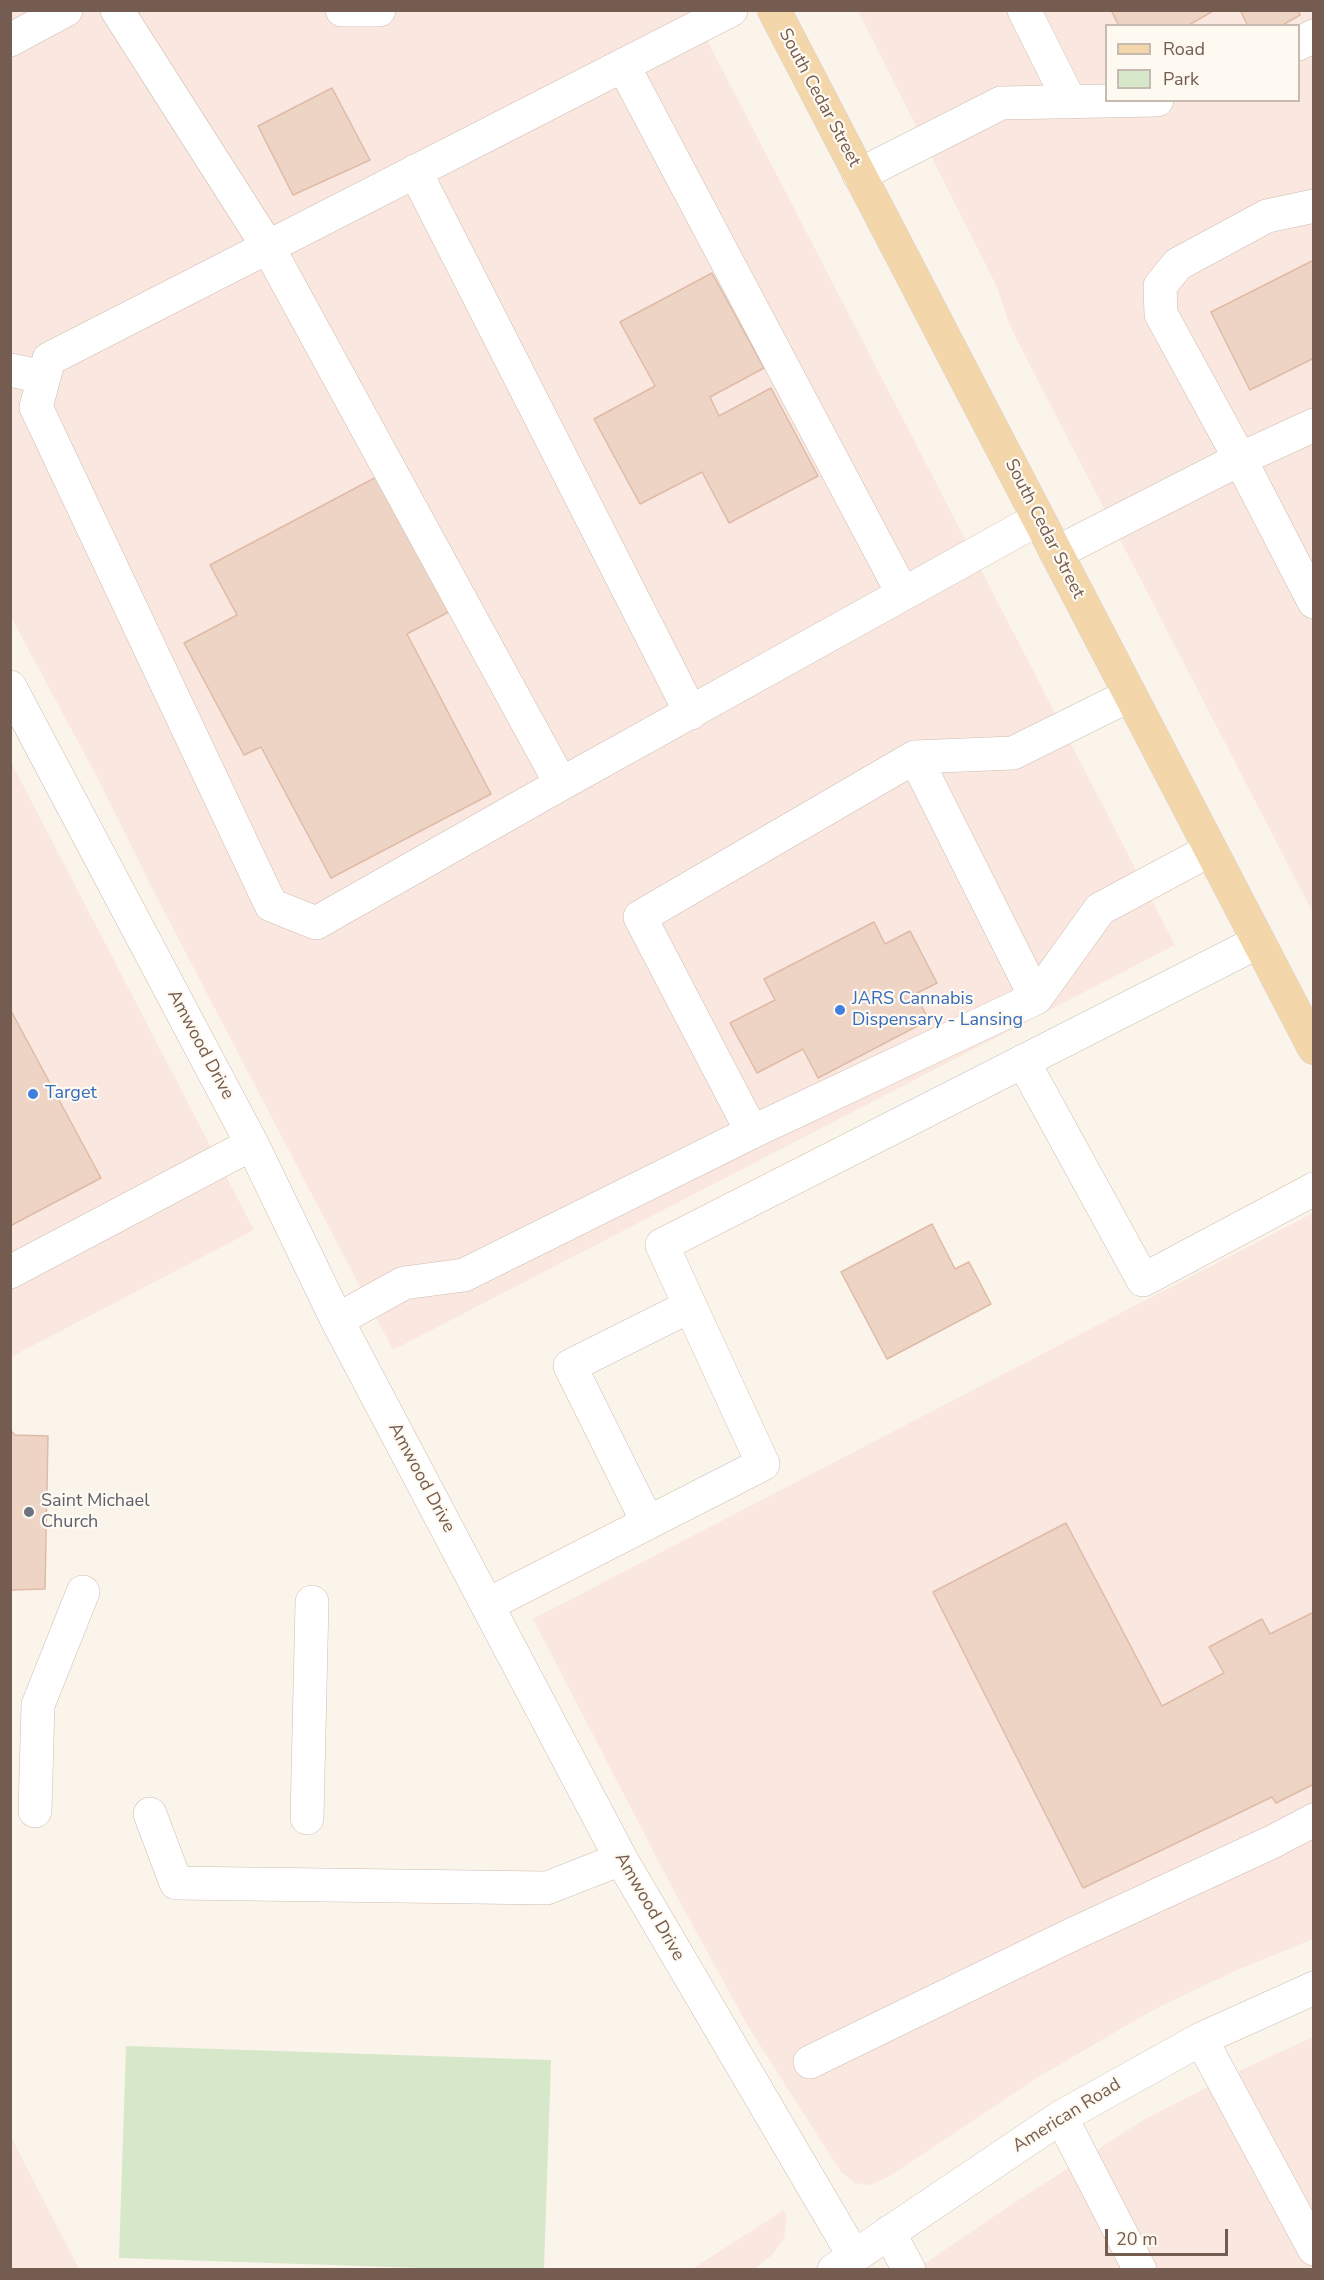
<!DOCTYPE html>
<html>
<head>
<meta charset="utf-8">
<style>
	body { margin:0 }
	#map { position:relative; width:1324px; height:2280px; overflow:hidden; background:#fbf4eb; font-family:"Nunito Sans",sans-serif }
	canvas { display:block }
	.frame { position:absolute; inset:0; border:12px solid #745c50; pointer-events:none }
	.legend { position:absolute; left:1105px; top:24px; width:195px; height:78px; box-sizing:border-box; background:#fef9f1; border:2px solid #c7bab1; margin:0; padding:8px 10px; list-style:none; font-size:18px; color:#745c50 }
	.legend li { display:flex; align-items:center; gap:12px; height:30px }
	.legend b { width:30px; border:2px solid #c7bab1 }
	.scale { position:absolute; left:1105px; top:2229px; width:123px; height:27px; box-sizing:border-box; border:3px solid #745c50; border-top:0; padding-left:8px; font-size:18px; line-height:21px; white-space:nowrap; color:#745c50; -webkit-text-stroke:4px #fef9f1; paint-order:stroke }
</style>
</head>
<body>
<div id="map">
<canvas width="1324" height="2280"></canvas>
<div class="frame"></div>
<ul class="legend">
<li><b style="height:8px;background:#f3d6aa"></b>Road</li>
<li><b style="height:16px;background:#d7e8ca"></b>Park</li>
</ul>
<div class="scale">20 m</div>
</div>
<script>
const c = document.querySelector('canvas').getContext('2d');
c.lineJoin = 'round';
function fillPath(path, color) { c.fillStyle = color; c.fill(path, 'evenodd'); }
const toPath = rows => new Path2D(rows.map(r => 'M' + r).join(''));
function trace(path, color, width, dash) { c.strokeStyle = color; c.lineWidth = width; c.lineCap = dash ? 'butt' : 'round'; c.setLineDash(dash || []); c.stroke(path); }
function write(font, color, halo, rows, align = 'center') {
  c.font = font + ' "Nunito Sans",sans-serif'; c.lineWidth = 4.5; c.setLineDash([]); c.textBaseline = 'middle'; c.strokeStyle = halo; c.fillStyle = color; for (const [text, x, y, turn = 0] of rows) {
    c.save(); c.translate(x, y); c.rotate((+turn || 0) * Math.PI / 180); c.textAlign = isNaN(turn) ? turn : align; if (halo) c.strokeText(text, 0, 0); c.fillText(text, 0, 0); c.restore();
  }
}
const commercial = toPath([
	[11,11,692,11,1175,945,393,1350,154,892,97,777,11,617],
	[858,11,1313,11,1313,913,1019,344,1008,321,997,287],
	[1106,26,1298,26,1298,100,1106,100],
	[10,760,254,1230,11,1357,10,1357],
	[1313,1213,1313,1939,1237,1970,1155,2009,1040,2076,890,2176,871,2185,855,2183,841,2172,749,2028,675,1893,533,1619],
	[1313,2037,1313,2269,915,2270,1014,2203,1145,2119,1237,2072],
	[10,2137,11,2137,79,2269,11,2269],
	[784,2210,787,2217,784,2238,773,2254,755,2269,692,2269]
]);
const green = toPath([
	[126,2046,551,2060,544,2269,451,2269,119,2258]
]);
const building = toPath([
	[1111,10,1215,10,1187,26,1119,26,1111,10],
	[1240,10,1298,10,1300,15,1281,26,1248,26,1240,10],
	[332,88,370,160,293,195,258,126,332,88],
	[1314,260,1314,358,1250,390,1211,312,1314,260],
	[712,273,764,368,710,397,719,416,771,388,818,476,729,523,702,472,640,504,594,419,655,386,620,322,712,273],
	[384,473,456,608,407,634,491,794,331,878,261,747,244,755,184,643,237,615,210,565,384,473],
	[874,922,885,944,910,931,937,983,915,994,929,1020,818,1078,803,1049,757,1073,730,1023,775,1000,764,979,874,922],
	[10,1009,101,1178,10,1226,10,1009],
	[932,1224,955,1269,969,1262,991,1304,887,1359,841,1272,932,1224],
	[10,1430,15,1435,48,1436,45,1589,10,1590,10,1430],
	[1066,1523,1162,1706,1224,1673,1209,1647,1262,1619,1270,1634,1314,1612,1314,1784,1276,1803,1272,1797,1083,1888,933,1592,1066,1523]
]);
const minor = toPath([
	[117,10,268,247,561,784],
	[342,10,379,10],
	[731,10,49,359,36,407,271,905,316,923,561,784,1038,519],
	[1024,10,1070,102],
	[10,40,66,10],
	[1298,44,1314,36],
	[623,65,903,594],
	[415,171,691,713],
	[859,175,1001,103,1157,100],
	[1314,206,1267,216,1178,264,1160,286,1161,314,1240,459,1314,602],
	[10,370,44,377],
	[1056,553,1240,459,1314,425],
	[10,687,252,1144,337,1320,621,1859,854,2256],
	[915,757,1036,998],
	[1023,1061,1143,1280,1314,1189],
	[752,1132,640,917,915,757,1013,753,1130,695],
	[10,1272,252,1144],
	[337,1320,404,1283,464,1275,752,1132,1036,998,1100,909,1210,850],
	[648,1523,570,1366,690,1306],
	[487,1605,763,1464,662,1245,1258,942],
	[35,1811,38,1705,83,1592],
	[150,1814,176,1883,547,1888,621,1859],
	[307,1818,312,1602],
	[1201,2039,1314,2249],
	[810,2062,1071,1935,1272,1842,1314,1820],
	[1061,2117,1140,2270],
	[889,2232,909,2270],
	[834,2270,1061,2117,1201,2039,1314,1988]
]);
const major = toPath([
	[774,10,1314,1048]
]);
const markers = [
	[840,1010,6,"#3f7fe0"],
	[33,1094,6,"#3f7fe0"],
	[29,1512,6,"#6b7280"]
];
const streetNames = [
	["South Cedar Street",819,98,62],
	["South Cedar Street",1044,529,63],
	["Amwood Drive",200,1045,62],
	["Amwood Drive",421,1478,62],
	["Amwood Drive",649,1907,60],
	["American Road",1067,2116,-32]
];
const shopNames = [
	["JARS Cannabis",852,1000],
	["Dispensary - Lansing",852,1021],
	["Target",45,1094]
];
const worshipNames = [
	["Saint Michael",41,1502],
	["Church",41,1523]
];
fillPath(commercial, '#fae7e0');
fillPath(green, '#d7e8ca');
fillPath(building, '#eed4c5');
trace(building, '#dfbba7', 1.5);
trace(minor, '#cdbdb1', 34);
trace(major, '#d8d1ce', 34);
trace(minor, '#fff', 33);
trace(major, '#f3d6aa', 33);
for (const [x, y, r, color] of markers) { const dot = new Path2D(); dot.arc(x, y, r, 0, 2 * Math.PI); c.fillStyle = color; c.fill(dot); trace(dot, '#fef9f1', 2); }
write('18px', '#745c50', '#fef9f1', streetNames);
write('18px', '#366cbe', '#fef9f1', shopNames, 'left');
write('18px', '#5b616d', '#fef9f1', worshipNames, 'left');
</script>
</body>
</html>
